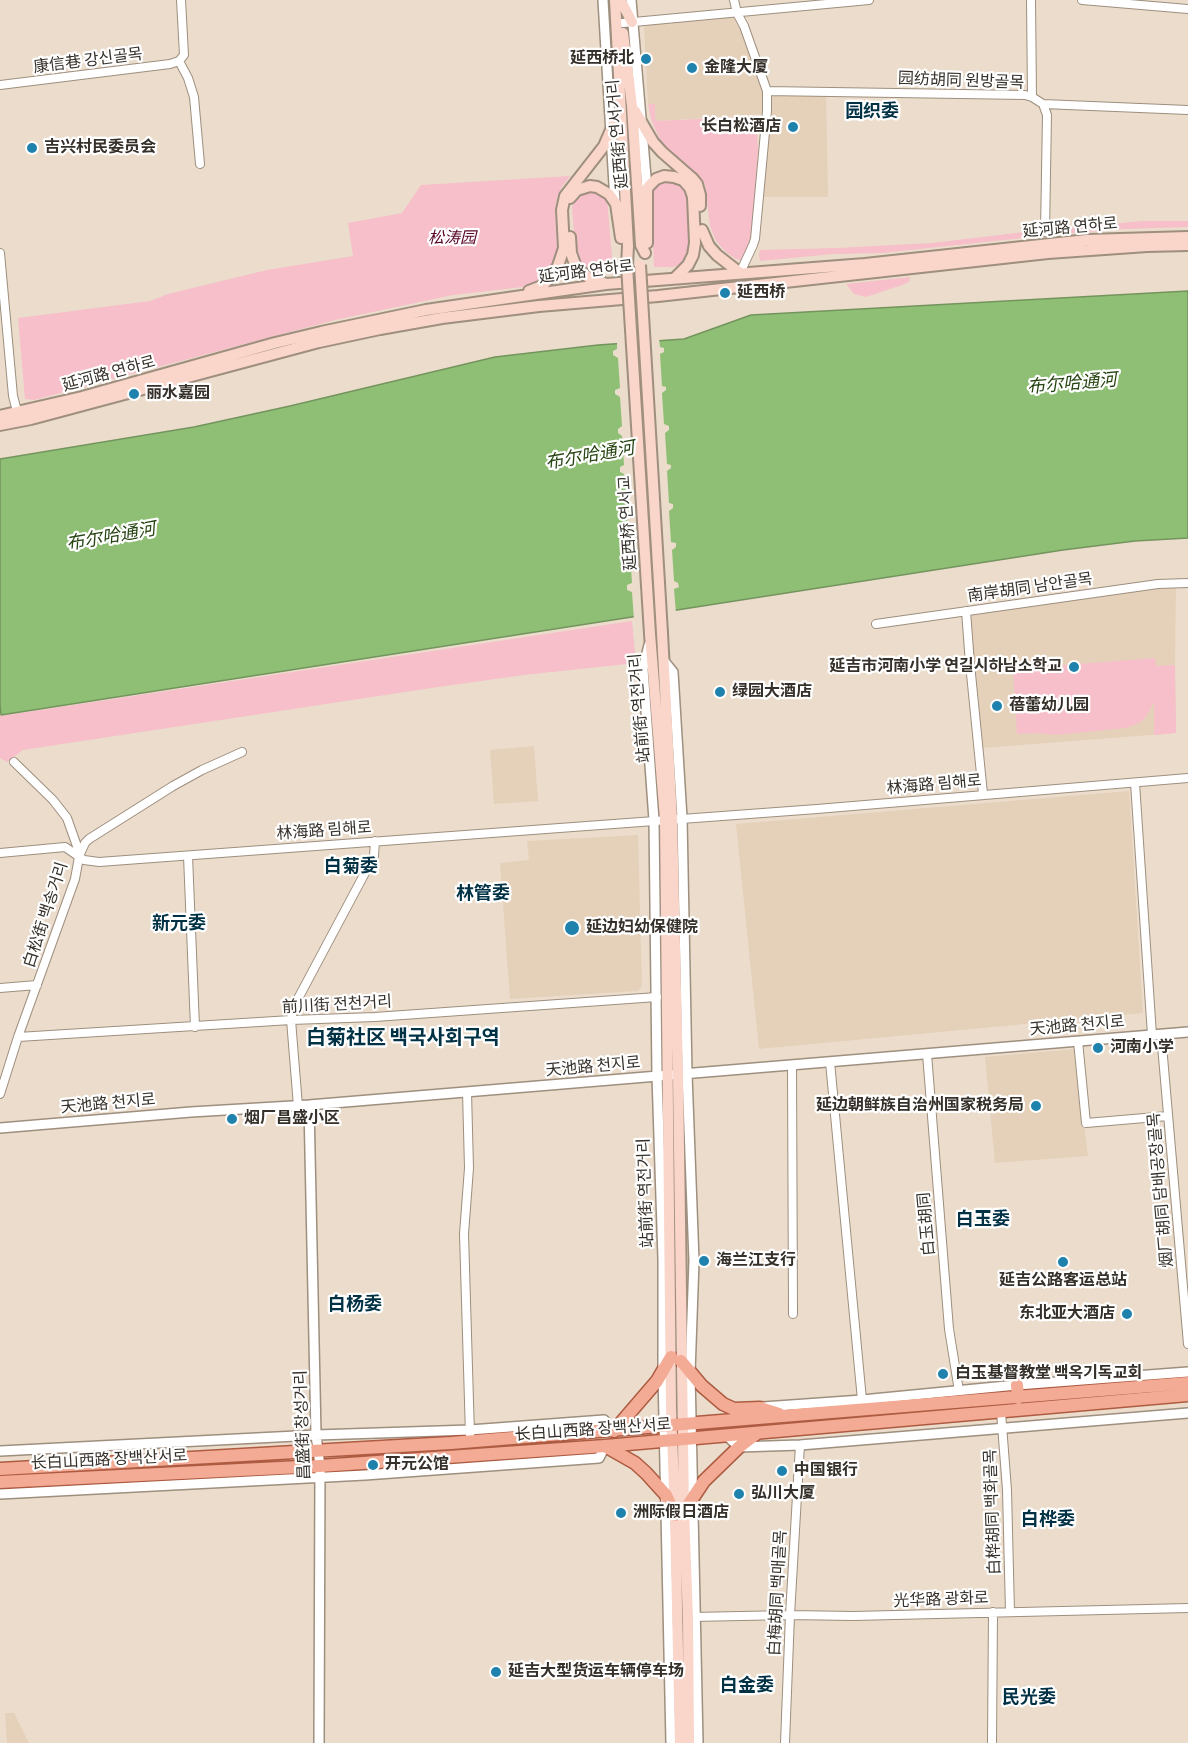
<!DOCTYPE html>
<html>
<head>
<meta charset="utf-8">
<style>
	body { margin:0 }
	canvas { display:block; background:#ebdccb }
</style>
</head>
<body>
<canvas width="1188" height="1743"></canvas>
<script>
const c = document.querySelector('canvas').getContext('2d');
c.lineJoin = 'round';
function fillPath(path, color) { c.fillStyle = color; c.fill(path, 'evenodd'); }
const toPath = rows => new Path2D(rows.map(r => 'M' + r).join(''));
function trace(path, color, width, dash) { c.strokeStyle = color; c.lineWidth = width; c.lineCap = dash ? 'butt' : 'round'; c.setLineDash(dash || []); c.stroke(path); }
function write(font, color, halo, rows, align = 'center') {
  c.font = font + ' Bitter,"Noto Sans SC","Noto Sans KR",serif'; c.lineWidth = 4.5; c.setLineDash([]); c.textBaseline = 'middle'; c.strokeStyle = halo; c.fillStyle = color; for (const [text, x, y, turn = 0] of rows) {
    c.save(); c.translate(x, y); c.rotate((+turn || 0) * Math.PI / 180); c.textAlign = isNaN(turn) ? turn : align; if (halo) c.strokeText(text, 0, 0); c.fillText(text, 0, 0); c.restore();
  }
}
const built = toPath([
	[731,16,737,18,762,82,765,92,765,114,658,121,655,119,655,104,648,104,644,27,646,24],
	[826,94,828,197,764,197,770,101,772,97,776,95],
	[1176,586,1175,665,1176,733,983,748,969,610,1154,587],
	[534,746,538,801,494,804,490,750],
	[1129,791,1143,1013,759,1049,736,824],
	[638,835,642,986,638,991,510,999,500,863,529,860,527,841],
	[1075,1049,1088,1156,995,1163,985,1057],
	[5,1713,14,1713,29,1743,7,1743]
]);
const green = toPath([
	[648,104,655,104,655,119,658,121,756,116,758,149,752,235,750,249,743,261,736,259,727,253,716,241,710,226,705,184,698,175,672,154,659,138,651,119],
	[570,176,561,188,557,198,555,209,557,247,556,257,546,273,533,284,523,287,453,295,335,320,34,400,25,399,18,318,150,301,168,294,267,270,353,256,348,223,402,213,421,185],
	[666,180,678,183,683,186,688,194,691,246,687,255,680,265,673,267,654,267,651,194,653,189,659,183],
	[586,190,599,191,607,199,613,267,603,267,603,274,595,273,587,269,580,262,576,255,572,208,574,201,580,193],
	[1142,221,1188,221,1188,227,1123,229,1050,235,1049,230],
	[1041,230,1042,236,882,253,833,254,760,261,759,255,760,250,837,248,932,243],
	[910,277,909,282,902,285,866,297,854,294,846,284],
	[632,621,636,663,524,675,438,687,23,750,7,762,0,758,0,716],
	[1155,658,1156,666,1175,665,1176,733,1154,735,1154,702,1146,717,1141,722,1126,728,1055,735,1039,733,1017,734,1013,669]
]);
const water = toPath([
	[1188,291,1188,538,1135,541,1063,550,1,715,0,704,0,459,194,427,290,406,495,357,598,345,684,339,751,315,1188,291]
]);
const pier = toPath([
	[659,338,660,347,664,348,664,352,660,354,662,386,666,387,666,390,662,393,664,424,669,426,669,430,665,433,667,464,671,465,671,468,667,471,669,503,673,504,673,508,669,511,671,542,676,543,676,547,672,550,674,581,678,583,679,587,674,589,676,613,634,620,632,592,627,590,627,585,632,583,630,552,625,550,624,546,629,543,627,513,623,511,622,507,627,504,624,474,620,472,620,467,624,465,622,436,618,433,618,429,622,426,620,397,615,394,615,390,620,388,618,358,613,355,613,351,617,349,617,340]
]);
const minor = toPath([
	[181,0,184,55,179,61,188,78,194,97,200,164],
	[734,0,737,13,744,26,767,91,767,111,755,239,753,245,740,273],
	[1031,0,1032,97],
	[1082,0,1188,9],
	[623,23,869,0],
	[0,85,170,64,179,61],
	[767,91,1025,95,1032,97,1043,104,1188,110],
	[1043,104,1047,115,1045,232],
	[0,253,13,396,18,415],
	[966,611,970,664,983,794],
	[876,624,1158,584,1188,583],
	[1135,783,1152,1035],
	[0,853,65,847,84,860,99,862,817,809,1188,778],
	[79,856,85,843,89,839,173,786,202,770,242,752],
	[188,856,195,1027],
	[0,988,37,985],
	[1161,1034,1188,1344],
	[18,1037,291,1020,375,1017,657,997],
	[1078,1041,1086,1123,1168,1116],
	[927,1054,949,1329,959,1391],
	[830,1062,862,1400],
	[792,1066,793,1314],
	[467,1092,469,1168,464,1234,470,1435],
	[0,1094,18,1037,75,879,79,857,78,849,67,818,53,800,14,762],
	[298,1106,291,1020,293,1008,374,856,375,841],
	[1001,1412,1007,1490,1010,1612],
	[692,1617,790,1615,853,1616,1188,1608],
	[785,1743,790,1615,800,1445],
	[992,1743,993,1612]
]);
const tertiary = toPath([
	[603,0,615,202],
	[631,0,647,189],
	[649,645,643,669,654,820,657,1076,663,1259,663,1374,671,1743],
	[664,661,673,672,682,818,687,1074,694,1261,690,1373,698,1743],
	[309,1105,316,1435,320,1466,319,1743],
	[0,1128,191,1112,309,1105,1188,1032],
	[763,1407,862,1400,1017,1385,1188,1372],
	[727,1436,739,1447,800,1445,1188,1413],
	[0,1451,316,1435,470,1430,604,1420,614,1431],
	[0,1494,365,1475,599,1458,605,1446]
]);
const secondary = toPath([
	[615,0,628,246,627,266],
	[622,3,632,22],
	[623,33,632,106,641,245,645,253],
	[635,111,653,142,662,152,693,179,697,184,700,195,700,206],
	[570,198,577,190,590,186,597,187,609,194,616,204,621,238],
	[702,230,709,246,717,255,740,273],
	[570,237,571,253,576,267,588,277,606,284],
	[647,243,647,189,649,186,656,179,664,176,674,177,683,180,690,188,693,197,695,243,693,255,688,265,675,278],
	[529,291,542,286,553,274,558,266,564,248,562,210,565,196,604,146,618,114],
	[0,416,82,397,275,343,321,332,426,310,515,297,606,284,865,264,1087,240,1188,237],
	[0,425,31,419,319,342,380,329,442,318,539,306,658,296,1048,253,1147,246,1188,245],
	[662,633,672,819,678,1075,684,1511,688,1618,689,1743],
	[650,634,665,819,671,1408,675,1515,680,1743]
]);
const primary = toPath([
	[681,1361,702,1386,723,1404,734,1409,760,1408,779,1414],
	[1017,1385,1018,1398],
	[614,1431,657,1381,671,1357],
	[605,1446,635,1463,646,1473,666,1495,675,1515],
	[0,1469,451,1443,1188,1383],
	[0,1482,320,1466,605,1446,1188,1395],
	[684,1511,704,1481,739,1447,756,1434]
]);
const secondaryBridge = toPath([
	[640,265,662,633],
	[627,266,650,634]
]);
const markers = [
	[646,59,6,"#1e82ad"],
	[692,68,6,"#1e82ad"],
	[793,127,6,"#1e82ad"],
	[32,148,6,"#1e82ad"],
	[725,293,6,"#1e82ad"],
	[134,394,6,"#1e82ad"],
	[1074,667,6,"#1e82ad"],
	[720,692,6,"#1e82ad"],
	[997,706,6,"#1e82ad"],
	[572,928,8,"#1e82ad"],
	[1098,1048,6,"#1e82ad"],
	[1036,1106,6,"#1e82ad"],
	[232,1119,6,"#1e82ad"],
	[704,1261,6,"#1e82ad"],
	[1063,1262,6,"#1e82ad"],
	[1127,1314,6,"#1e82ad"],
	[943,1374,6,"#1e82ad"],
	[373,1465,6,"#1e82ad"],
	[782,1471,6,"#1e82ad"],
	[739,1494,6,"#1e82ad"],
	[621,1513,6,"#1e82ad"],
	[496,1672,6,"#1e82ad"]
];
const poiNames = [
	["延西桥北",634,59,"right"],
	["金隆大厦",704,68],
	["长白松酒店",781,127,"right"],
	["吉兴村民委员会",44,148],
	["延西桥",737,293],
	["丽水嘉园",146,394],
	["延吉市河南小学 연길시하남소학교",1062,667,"right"],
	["绿园大酒店",732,692],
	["蓓蕾幼儿园",1009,706],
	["延边妇幼保健院",586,928],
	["河南小学",1110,1048],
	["延边朝鲜族自治州国家税务局",1024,1106,"right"],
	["烟厂昌盛小区",244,1119],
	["海兰江支行",716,1261],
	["延吉公路客运总站",1063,1281,"center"],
	["东北亚大酒店",1115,1314,"right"],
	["白玉基督教堂 백옥기독교회",955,1374],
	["开元公馆",385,1465],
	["中国银行",794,1471],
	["弘川大厦",751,1494],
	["洲际假日酒店",633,1513],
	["延吉大型货运车辆停车场",508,1672]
];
const streetNames = [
	["康信巷 강신골목",88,61,-7],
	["园纺胡同 원방골목",961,81,2],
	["延西街 연서거리",618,134,-95],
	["延河路 연하로",1070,228,-5],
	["延河路 연하로",586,272,-7],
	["延河路 연하로",109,374,-15],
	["延西桥 연서교",628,523,-94],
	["南岸胡同 남안골목",1030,588,-8],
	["站前街 역전거리",640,708,-95],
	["林海路 림해로",934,785,-5],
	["林海路 림해로",324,831,-4],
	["白松街 백송거리",46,915,-72],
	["前川街 전천거리",337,1005,-3],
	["天池路 천지로",1077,1026,-5],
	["天池路 천지로",593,1067,-5],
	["天池路 천지로",108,1104,-5],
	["烟厂胡同 담배공장골목",1161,1190,-95],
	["站前街 역전거리",646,1193,-92],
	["白玉胡同",927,1224,-95],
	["昌盛街 창성거리",303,1425,-92],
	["长白山西路 장백산서로",593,1430,-4],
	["长白山西路 장백산서로",109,1460,-3],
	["白桦胡同 백화골목",993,1512,-92],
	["白梅胡同 백매골목",778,1593,-87],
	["光华路 광화로",941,1600,-2]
];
const parkNames = [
	["松涛园",452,239]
];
const neighbourhoodNames = [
	["园织委",872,112],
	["白菊委",351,867],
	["林管委",483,894],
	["新元委",179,924],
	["白玉委",983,1220],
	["白杨委",355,1305],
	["白桦委",1048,1520],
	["白金委",747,1686],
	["民光委",1029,1698]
];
const waterNames = [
	["布尔哈通河",1072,384,-5],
	["布尔哈通河",590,456,-10],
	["布尔哈通河",111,537,-10]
];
const quarterNames = [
	["白菊社区 백국사회구역",403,1038]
];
fillPath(built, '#e5d1ba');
fillPath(green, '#f6bfca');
fillPath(water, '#8fbf75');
trace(water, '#74945e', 1.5);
fillPath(pier, '#ebdccb');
trace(minor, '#9e8f7f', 10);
trace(tertiary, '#9e8f7f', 12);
trace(secondary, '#9e8f7f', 14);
trace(primary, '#ad5c42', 15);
trace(minor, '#fff', 8);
trace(tertiary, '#fff', 9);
trace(secondary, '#fad5ca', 10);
trace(primary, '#f4ab95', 12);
trace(secondaryBridge, '#9e8f7f', 14, []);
trace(secondaryBridge, '#fad5ca', 10);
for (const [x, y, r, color] of markers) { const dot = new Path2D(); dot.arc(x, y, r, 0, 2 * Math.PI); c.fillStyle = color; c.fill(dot); trace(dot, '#fff', 2); }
write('bold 16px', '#36302a', '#fff', poiNames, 'left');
write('16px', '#36302a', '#fff', streetNames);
write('italic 16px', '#580526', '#fff', parkNames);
write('bold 18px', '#003145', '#fff', neighbourhoodNames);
write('italic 18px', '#264411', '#fff', waterNames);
write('bold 20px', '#003145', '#fff', quarterNames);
</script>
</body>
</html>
